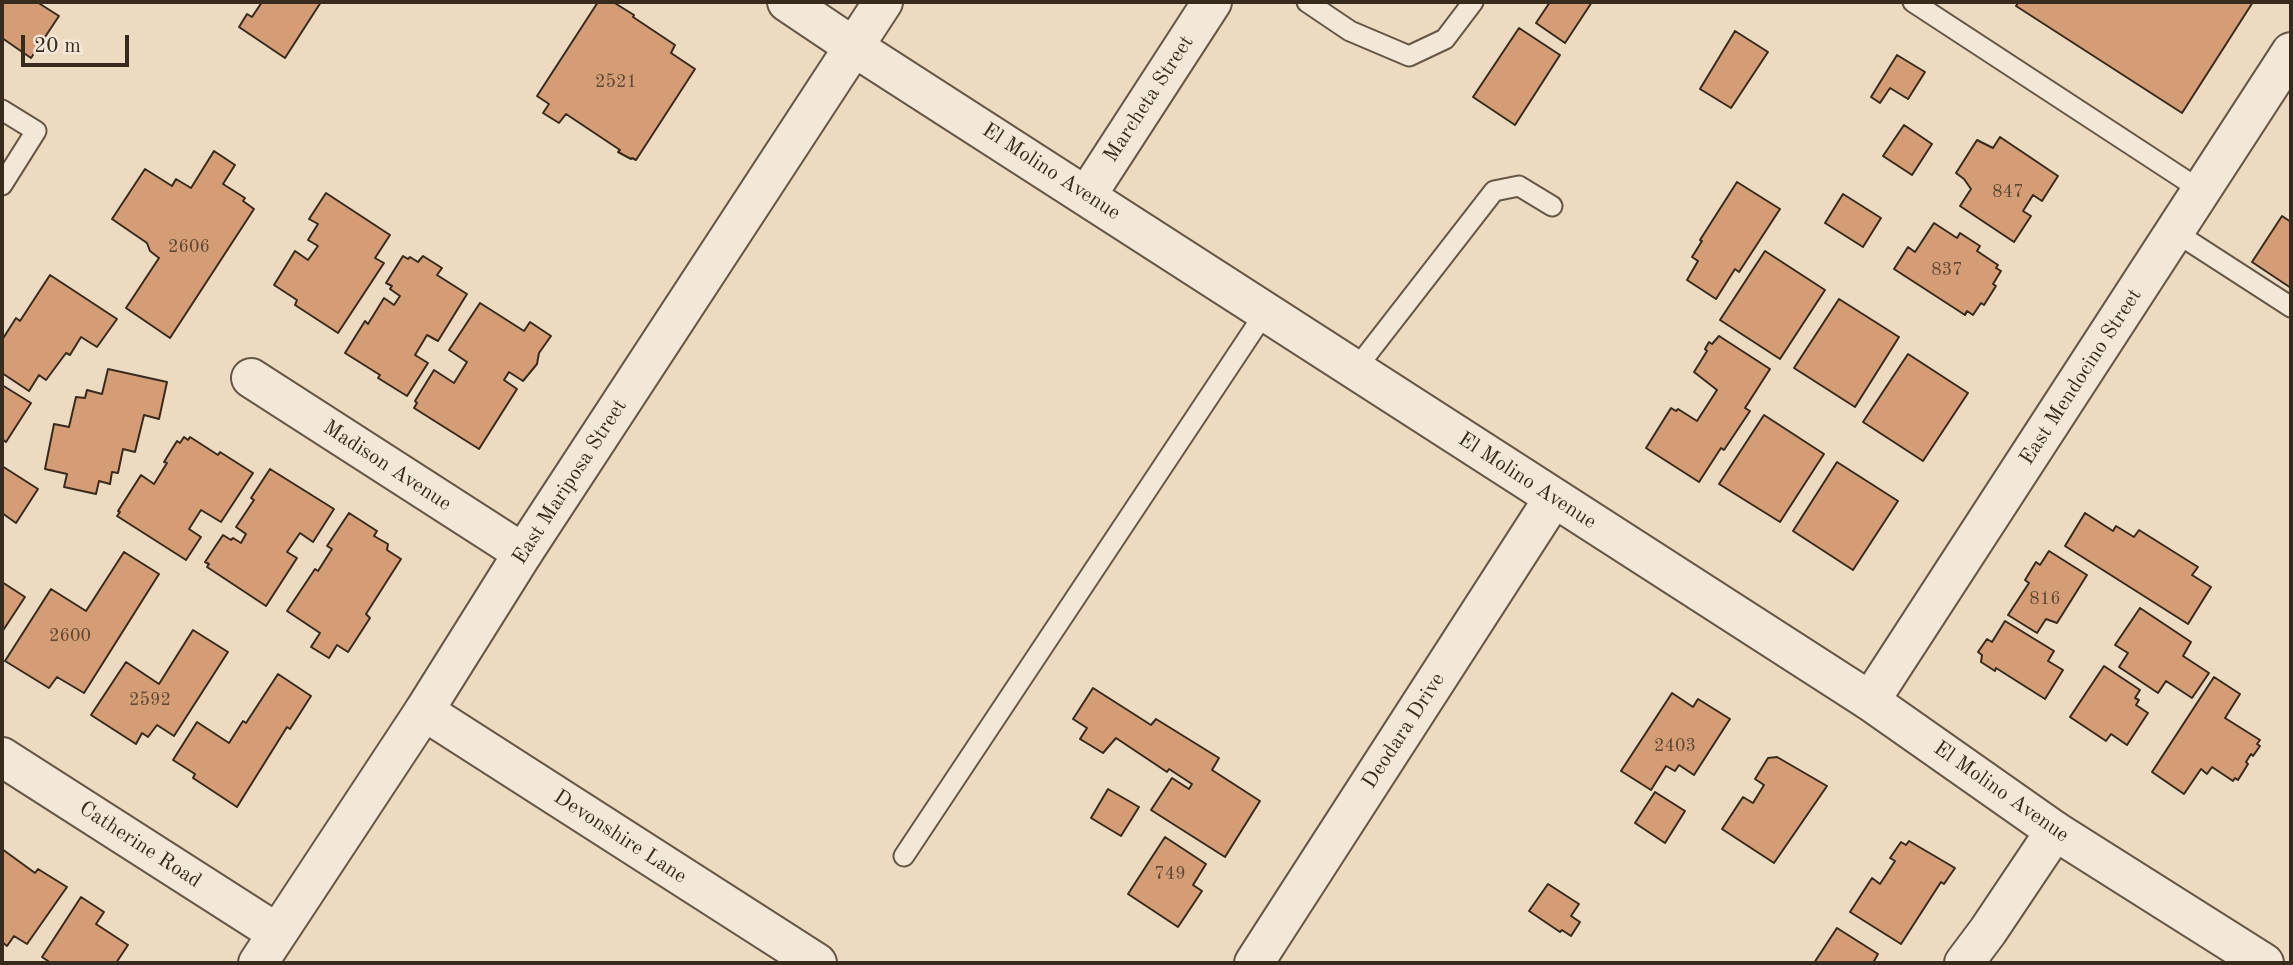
<!DOCTYPE html>
<html>
<head>
<meta charset="utf-8">
<style>
	body { margin:0 }
	#map { position:relative; width:2293px; height:965px; overflow:hidden; background:#eddbc1; font-family:"Old Standard TT",serif }
	canvas { display:block }
	.frame { position:absolute; inset:0; border:4px solid #382a1d; pointer-events:none }
	.scale { position:absolute; left:21px; top:35px; width:108px; height:32px; box-sizing:border-box; border:4px solid #382a1d; border-top:0; padding-left:9px; font-size:21px; line-height:24px; white-space:nowrap; color:#382a1d; -webkit-text-stroke:5px #f3e8d7; paint-order:stroke }
</style>
</head>
<body>
<div id="map">
<canvas width="2293" height="965"></canvas>
<div class="frame"></div>
<div class="scale">20 m</div>
</div>
<script>
const c = document.querySelector('canvas').getContext('2d');
c.lineJoin = 'round';
function fillPath(path, color) { c.fillStyle = color; c.fill(path, 'evenodd'); }
const toPath = rows => new Path2D(rows.map(r => 'M' + r).join(''));
function trace(path, color, width, dash) { c.strokeStyle = color; c.lineWidth = width; c.lineCap = dash ? 'butt' : 'round'; c.setLineDash(dash || []); c.stroke(path); }
function write(font, color, halo, rows, align = 'center') {
  c.font = font + ' "Old Standard TT",serif'; c.lineWidth = 5; c.setLineDash([]); c.textBaseline = 'middle'; c.strokeStyle = halo; c.fillStyle = color; for (const [text, x, y, turn = 0] of rows) {
    c.save(); c.translate(x, y); c.rotate((+turn || 0) * Math.PI / 180); c.textAlign = isNaN(turn) ? turn : align; if (halo) c.strokeText(text, 0, 0); c.fillText(text, 0, 0); c.restore();
  }
}
const building = toPath([
	[4,2,37,2,59,16,31,58,2,38,2,5,4,2],
	[262,2,321,2,285,58,239,27,247,14,252,17,262,2],
	[598,2,613,2,634,15,633,17,675,45,671,53,695,69,636,160,632,158,631,159,618,152,620,150,566,114,559,123,543,113,549,104,537,96,598,2],
	[1550,2,1592,2,1565,43,1536,23,1550,2],
	[2016,2,2253,2,2182,113,2016,6,2018,3,2016,2],
	[1519,28,1560,55,1515,125,1473,97,1519,28],
	[1735,31,1768,52,1731,108,1700,89,1735,31],
	[1897,55,1925,72,1908,99,1890,88,1880,103,1871,97,1897,55],
	[1904,125,1932,144,1912,175,1883,156,1904,125],
	[2000,137,2058,176,2042,201,2033,195,2023,211,2031,216,2014,242,1960,206,1971,189,1964,179,1956,173,1977,140,1993,148,2000,137],
	[214,151,235,165,223,184,245,198,243,201,254,209,170,338,126,308,159,258,150,251,147,243,112,219,145,169,172,186,176,179,191,188,214,151],
	[1737,182,1780,209,1739,272,1735,269,1716,299,1687,280,1698,261,1692,257,1702,241,1700,240,1737,182],
	[326,193,390,235,375,258,384,263,338,333,295,305,297,300,274,285,295,251,308,260,318,246,308,240,318,224,309,219,326,193],
	[1843,194,1881,218,1863,247,1825,223,1843,194],
	[2282,216,2291,222,2291,288,2252,262,2282,216],
	[1934,223,1957,238,1960,233,1980,246,1977,251,1998,265,1996,268,2001,271,1993,284,1996,286,1984,305,1981,303,1973,315,1967,311,1965,315,1894,269,1908,247,1915,252,1934,223],
	[1765,251,1825,290,1780,359,1720,320,1765,251],
	[403,256,408,259,410,257,418,262,423,256,442,268,437,275,467,294,438,341,427,335,415,355,428,363,407,396,378,378,380,375,345,353,365,321,368,324,384,298,394,305,400,296,390,289,392,286,386,283,403,256],
	[50,275,117,319,97,347,81,337,70,355,66,353,46,380,39,375,29,391,2,373,2,340,16,318,20,321,50,275],
	[1839,299,1899,337,1855,407,1794,368,1839,299],
	[480,303,524,331,530,322,551,336,539,353,537,364,523,381,509,372,504,380,517,389,479,449,414,408,417,403,415,401,434,370,454,383,467,362,449,350,480,303],
	[1719,336,1770,369,1745,408,1750,411,1724,450,1721,448,1699,482,1646,448,1671,408,1676,411,1678,409,1697,421,1717,390,1694,372,1707,351,1705,349,1709,342,1712,344,1719,336],
	[1908,354,1968,393,1923,461,1863,422,1908,354],
	[108,369,167,382,159,419,144,415,135,452,123,449,118,473,112,472,110,484,99,481,96,494,64,487,67,474,45,469,54,424,69,427,76,397,85,398,87,390,102,394,108,369],
	[2,385,31,403,6,442,2,439,2,385],
	[1764,415,1824,454,1780,522,1719,484,1764,415],
	[184,437,188,440,190,437,218,455,220,452,253,473,221,522,201,510,189,529,201,537,186,560,117,516,120,512,118,511,141,475,154,484,167,463,164,462,177,441,180,443,184,437],
	[1837,462,1898,501,1853,570,1793,531,1837,462],
	[2,466,38,489,16,523,2,513,2,466],
	[270,469,334,509,313,542,300,533,287,552,297,558,266,606,207,567,209,564,205,562,223,535,231,540,233,538,241,543,246,534,236,527,254,500,251,498,270,469],
	[349,513,377,531,374,536,388,544,387,550,401,559,366,614,370,618,348,652,337,645,329,658,311,647,320,633,287,611,315,569,318,571,332,549,327,546,349,513],
	[2085,513,2113,531,2116,526,2134,537,2139,530,2198,567,2192,575,2211,587,2188,624,2065,546,2085,513],
	[2049,551,2087,575,2057,623,2046,619,2037,633,2008,615,2029,583,2025,580,2036,562,2040,565,2049,551],
	[124,552,159,574,84,693,57,677,49,688,5,661,51,589,86,611,124,552],
	[2,582,25,597,2,632,2,582],
	[2140,608,2191,642,2183,656,2209,673,2192,698,2166,681,2158,693,2119,667,2128,653,2115,645,2140,608],
	[2005,621,2054,651,2048,661,2063,670,2045,699,1996,668,1995,671,1981,662,1982,655,1978,652,1987,639,1992,642,2005,621],
	[193,630,228,652,174,736,157,725,148,737,142,733,136,744,91,715,126,662,159,684,193,630],
	[2104,666,2140,690,2135,698,2139,700,2136,705,2148,713,2127,745,2111,734,2106,741,2070,717,2104,666],
	[278,674,311,696,290,729,287,727,237,807,193,778,195,774,173,760,197,722,229,743,243,721,246,723,278,674],
	[2214,677,2240,694,2225,718,2260,740,2257,744,2260,746,2253,756,2251,754,2246,762,2248,764,2238,780,2235,778,2233,781,2212,767,2207,774,2201,769,2184,794,2152,772,2214,677],
	[1093,688,1151,725,1156,719,1219,758,1212,770,1260,801,1225,857,1151,810,1172,778,1189,789,1192,784,1169,769,1167,772,1116,738,1103,753,1080,739,1087,728,1073,719,1093,688],
	[1672,693,1693,707,1698,699,1730,719,1694,775,1679,765,1675,771,1666,766,1651,790,1621,771,1672,693],
	[1777,757,1827,786,1774,863,1722,829,1743,797,1753,803,1764,785,1755,779,1768,758,1777,757],
	[1108,789,1139,807,1121,836,1091,818,1108,789],
	[1655,792,1685,811,1665,843,1635,823,1655,792],
	[1165,837,1206,864,1193,885,1202,891,1178,927,1128,894,1165,837],
	[1909,841,1955,868,1944,884,1941,882,1901,944,1850,912,1872,878,1880,884,1895,861,1890,858,1901,842,1906,845,1909,841],
	[2,849,35,873,38,869,67,887,27,944,14,936,7,946,2,942,2,849],
	[1548,884,1579,904,1571,916,1580,922,1571,936,1562,930,1560,932,1529,911,1548,884],
	[81,897,104,912,96,924,128,945,116,963,51,963,42,957,81,897],
	[1837,928,1878,954,1873,963,1814,963,1837,928]
]);
const service = toPath([
	[1307,2,1350,31,1409,56,1445,39,1473,2],
	[1913,2,2202,191],
	[2,110,36,131,2,185],
	[2175,232,2291,307],
	[1355,370,1494,191,1519,186,1552,206],
	[904,856,1266,311]
]);
const minor = toPath([
	[787,2,854,47],
	[1087,195,1212,2],
	[251,378,523,553],
	[1870,701,2291,52],
	[424,711,817,963],
	[2,757,277,933],
	[1254,963,1553,499],
	[1964,963,1988,931,2055,831]
]);
const tertiary = toPath([
	[854,47,1870,701,2055,831,2264,963],
	[258,963,424,711,523,553,883,2]
]);
const numberNames = [
	["2521",616,82],
	["847",2008,192],
	["2606",189,247],
	["837",1947,270],
	["816",2045,599],
	["2600",70,636],
	["2592",150,700],
	["2403",1675,746],
	["749",1170,874]
];
const streetNames = [
	["Marcheta Street",1149,99,-57],
	["El Molino Avenue",1051,172,33],
	["East Mendocino Street",2081,377,-57],
	["Madison Avenue",387,466,33],
	["El Molino Avenue",1527,481,33],
	["East Mariposa Street",570,482,-57],
	["Deodara Drive",1404,731,-57],
	["El Molino Avenue",2001,792,35],
	["Devonshire Lane",620,837,33],
	["Catherine Road",140,845,33]
];
fillPath(building, '#d49d75');
trace(building, '#382a1d', 2);
trace(service, '#655646', 23);
trace(minor, '#655646', 42);
trace(tertiary, '#655646', 42);
trace(service, '#f3e8d7', 19);
trace(minor, '#f3e8d7', 38);
trace(tertiary, '#f3e8d7', 38);
write('18px', '#5f4733', null, numberNames);
write('21px', '#382a1d', '#f3e8d7', streetNames);
</script>
</body>
</html>
